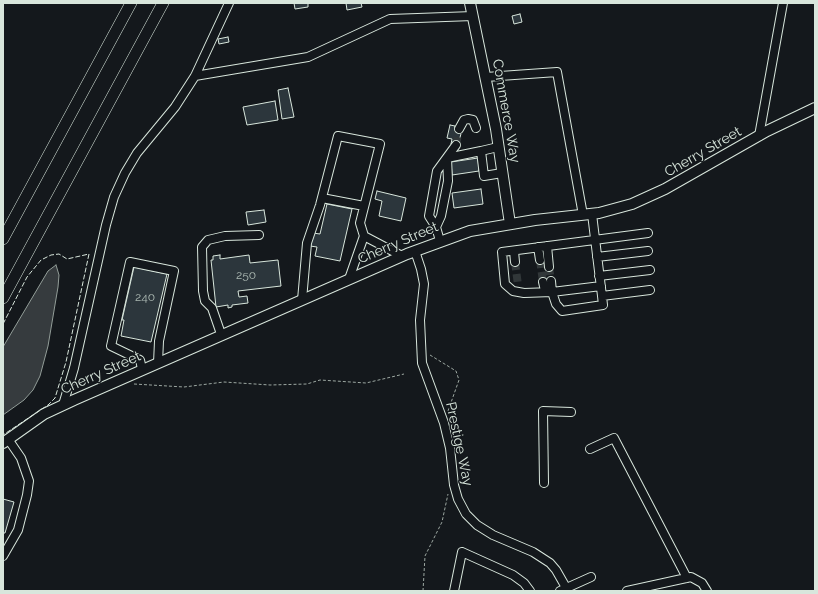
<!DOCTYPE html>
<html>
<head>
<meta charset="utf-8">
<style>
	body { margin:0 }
	#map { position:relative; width:818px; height:594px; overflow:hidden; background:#14181c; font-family:Raleway,sans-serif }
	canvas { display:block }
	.frame { position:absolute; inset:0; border:4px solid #d8e6dc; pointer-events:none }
</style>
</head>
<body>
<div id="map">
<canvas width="818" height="594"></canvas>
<div class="frame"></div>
</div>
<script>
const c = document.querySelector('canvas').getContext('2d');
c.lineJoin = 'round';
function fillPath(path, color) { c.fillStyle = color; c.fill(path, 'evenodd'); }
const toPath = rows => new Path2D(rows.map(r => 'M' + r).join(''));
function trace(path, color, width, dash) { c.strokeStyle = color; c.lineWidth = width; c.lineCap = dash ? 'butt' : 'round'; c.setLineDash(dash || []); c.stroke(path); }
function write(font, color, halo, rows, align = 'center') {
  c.font = font + ' Raleway,sans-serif'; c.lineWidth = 3; c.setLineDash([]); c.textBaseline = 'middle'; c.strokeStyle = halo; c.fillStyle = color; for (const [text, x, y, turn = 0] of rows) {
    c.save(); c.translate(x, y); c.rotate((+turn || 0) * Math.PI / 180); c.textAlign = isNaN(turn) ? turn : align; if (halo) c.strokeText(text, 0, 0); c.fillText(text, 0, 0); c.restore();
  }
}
const water = toPath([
	[56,265,59,275,58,287,48,346,40,376,33,390,24,400,3,415,3,347,48,271,56,265]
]);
const building = toPath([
	[294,3,308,3,308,7,295,9,294,3],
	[346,3,361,3,362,7,347,10,346,3],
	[520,14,522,22,514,24,512,16,520,14],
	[228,37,229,42,219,44,218,39,228,37],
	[288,88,294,117,282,119,278,90,288,88],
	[275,101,278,120,247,125,243,107,275,101],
	[450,125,455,126,455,129,462,130,458,145,451,144,452,139,447,138,450,125],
	[478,158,479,171,452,175,451,162,478,158],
	[481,189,483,204,454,208,452,193,481,189],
	[377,191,406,198,401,221,379,216,382,201,375,199,377,191],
	[327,204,352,209,340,261,315,256,317,247,310,246,313,233,320,234,327,204],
	[264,210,266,222,248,225,246,212,264,210],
	[220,255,220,259,249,255,250,263,278,260,281,286,238,291,239,297,247,296,248,303,232,305,232,307,228,308,228,305,216,307,211,260,213,260,213,256,220,255],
	[134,267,167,274,151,342,121,336,124,320,122,320,134,267],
	[3,499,14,502,5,533,3,533,3,499]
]);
const minorTunnel = toPath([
	[456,145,459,129],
	[540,260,543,282],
	[515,262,518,285],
	[549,267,551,281]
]);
const path = toPath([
	[430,355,456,371,459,380,448,411],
	[134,384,184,387,224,382,270,385,307,384,320,380,366,383,404,374],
	[423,591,425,556,442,522,448,494]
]);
const minor = toPath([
	[195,76,308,57,390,19,473,16],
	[486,77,557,72,583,215],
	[459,129,464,120,468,119,473,120,476,128],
	[759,136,783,3],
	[498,147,481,151,484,176,502,173],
	[322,198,364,206],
	[592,214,602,296,603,305,562,311,556,304,552,292,601,286],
	[436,227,429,216,437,171,456,145],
	[440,241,436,227,441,216,448,181,447,158,481,151],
	[547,246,549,267],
	[538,247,540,260],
	[415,251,421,269,424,284,420,320,422,363,444,423,450,448,454,485,458,499,466,514,477,525,493,535,533,552,550,563,556,570,568,591],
	[514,251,515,262],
	[597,257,648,251],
	[599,276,650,270],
	[349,279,364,236],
	[551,281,552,292,524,293,513,291,505,284,502,252,648,233],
	[543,282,545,291],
	[602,296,650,290],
	[302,300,307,243,320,205,338,136,380,144,360,223,364,236,402,256],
	[221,334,212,308,205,301,203,291,202,247,208,240,225,236,259,235],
	[142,369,140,360,111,346,130,262,174,271,159,341,158,363],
	[63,405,74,368,106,225,114,197,125,173,137,153,175,107,195,76,229,3],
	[590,449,614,438,687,578],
	[544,483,543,411,571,412],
	[3,556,18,530,27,495,29,481,21,458,8,439],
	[454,591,462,552,513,575,524,583,530,591],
	[560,591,591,577],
	[627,591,691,577,702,583,707,591]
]);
const major = toPath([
	[470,3,496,129,510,224],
	[3,443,44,414,74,400,407,254,470,231,535,220,599,213,632,204,665,189,767,131,815,108]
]);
const highway = toPath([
	[3,239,131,3],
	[3,298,163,3]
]);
const fence = toPath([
	[3,324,27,277,41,260,51,255,59,254,67,259,89,254,66,362,55,398,48,405,3,435]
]);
const numberNames = [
	["250",246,275],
	["240",145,297]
];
const streetNames = [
	["Commerce Way",506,111,80],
	["Cherry Street",703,152,-30],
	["Cherry Street",398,243,-23],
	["Cherry Street",101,373,-24],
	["Prestige Way",459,444,78]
];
fillPath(water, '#363b3e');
trace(water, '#939e99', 1);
fillPath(building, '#2c363c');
trace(building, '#d8e6dc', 1);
trace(minorTunnel, '#313739', 8, [8, 4]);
trace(minor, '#d8e6dc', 10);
trace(major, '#d8e6dc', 12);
trace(highway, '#d8e6dc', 12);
trace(path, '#9da8a2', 1, [3, 2]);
trace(minor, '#14181c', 8);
trace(major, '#14181c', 10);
trace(highway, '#14181c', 11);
trace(fence, '#d8e6dc', 1, [5, 2]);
write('12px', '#adbab4', null, numberNames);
write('14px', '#d8e6dc', '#14181c', streetNames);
</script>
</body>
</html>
